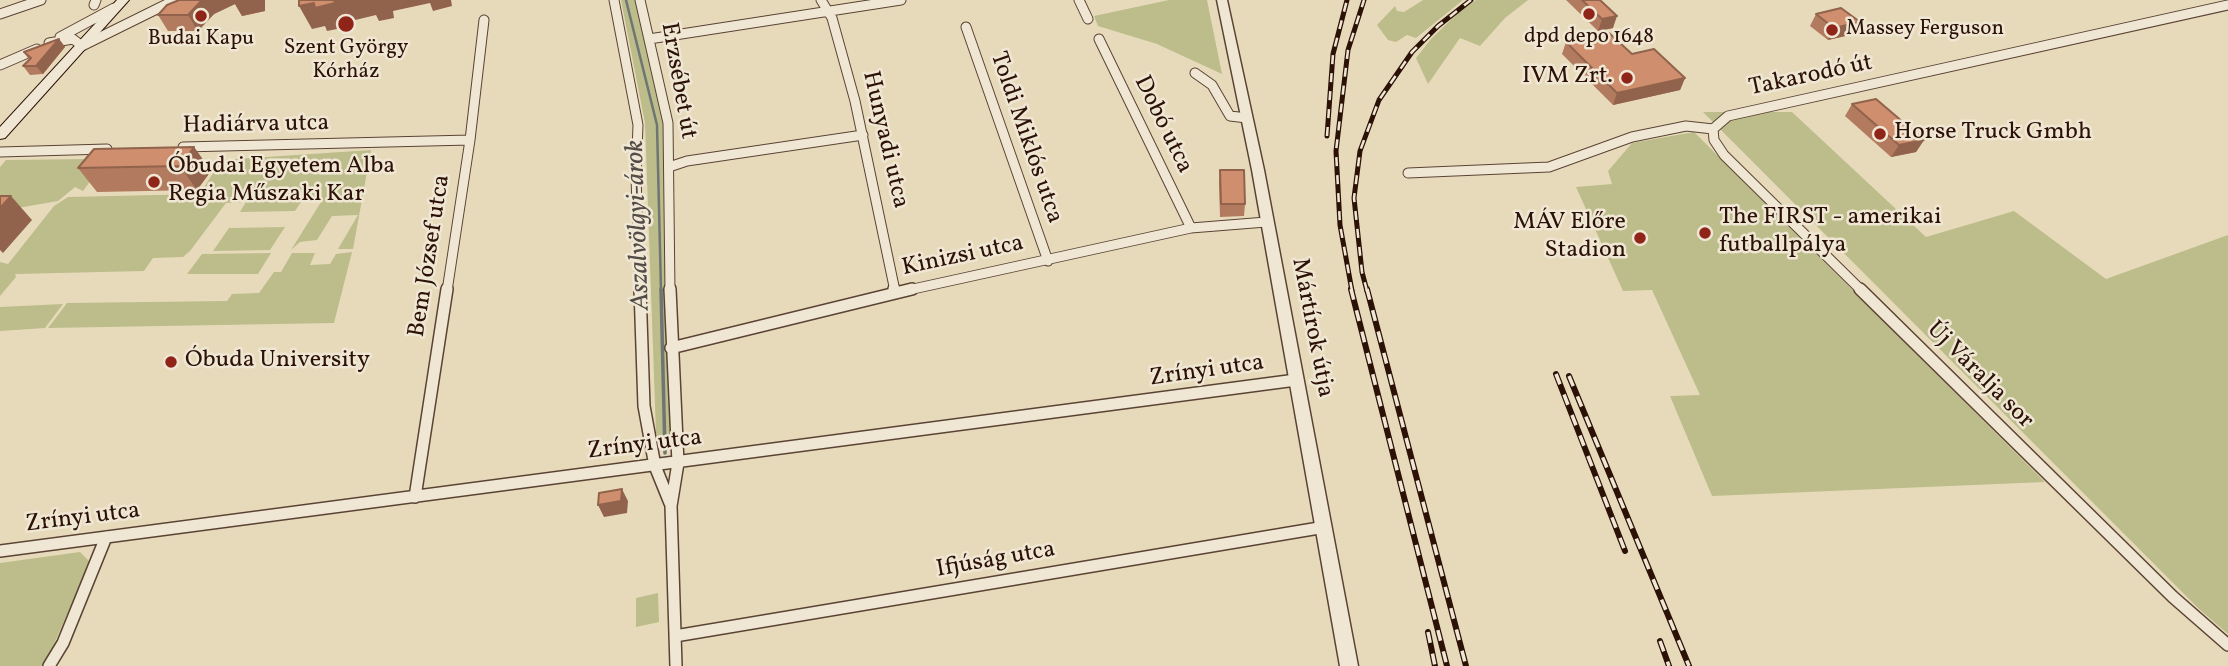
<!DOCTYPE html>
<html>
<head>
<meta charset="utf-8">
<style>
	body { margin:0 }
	canvas { display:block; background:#e7dabb }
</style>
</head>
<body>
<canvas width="2228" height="666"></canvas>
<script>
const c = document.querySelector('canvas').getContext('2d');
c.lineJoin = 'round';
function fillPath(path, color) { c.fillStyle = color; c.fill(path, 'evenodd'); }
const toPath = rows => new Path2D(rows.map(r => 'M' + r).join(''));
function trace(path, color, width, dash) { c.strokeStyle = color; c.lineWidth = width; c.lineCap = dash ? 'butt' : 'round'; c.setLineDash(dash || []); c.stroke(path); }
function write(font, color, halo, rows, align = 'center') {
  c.font = font + ' Vollkorn,serif'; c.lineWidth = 5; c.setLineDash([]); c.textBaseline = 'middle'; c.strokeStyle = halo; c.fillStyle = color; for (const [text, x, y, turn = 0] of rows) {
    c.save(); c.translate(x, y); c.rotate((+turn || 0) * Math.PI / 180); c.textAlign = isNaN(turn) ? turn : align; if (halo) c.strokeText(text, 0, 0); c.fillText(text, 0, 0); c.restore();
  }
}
const green = toPath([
	[621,0,638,0,666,117,675,446,665,446,656,433,645,123],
	[1169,0,1207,0,1222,74,1157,44,1098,26,1094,16],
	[1423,0,1463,0,1416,38,1407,35,1396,42,1388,40,1377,25,1395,6,1397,11,1404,12],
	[1476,0,1528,0,1505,18,1480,46,1460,38,1428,84,1416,58,1431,39,1460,11],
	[1703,112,1792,112,1926,237,2014,211,2106,279,2228,235,2228,634,2199,609],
	[1694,132,2045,482,1712,496,1670,396,1700,395,1652,290,1623,291,1576,187,1612,184,1608,171,1632,143],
	[371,150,353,249,338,249,358,215,332,216,317,240,300,242,291,250,321,202,301,202,295,211,240,212,246,202,226,203,190,251,183,257,153,258,144,271,15,274,16,277,0,296,0,262,8,264,54,206,68,197,200,194,221,160],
	[88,159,103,164,83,191,75,187,58,201,0,211,0,167,6,160],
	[285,227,270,250,213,251,229,228],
	[352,252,334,323,48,328,67,303,227,301,232,294,259,293,274,272,281,272,292,253,315,253,310,265,330,264,336,254],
	[271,253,258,274,187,274,202,254],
	[63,304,45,328,0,331,0,307],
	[80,552,90,562,54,644,42,666,0,666,0,563],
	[658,593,659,622,636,627,636,598]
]);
const streamFar1 = toPath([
	[626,0,657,125,661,291]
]);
const stream = toPath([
	[661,289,665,453]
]);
const minorFar1 = toPath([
	[614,0,638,125,636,177,640,291],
	[640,0,668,123,670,291],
	[821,0,832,18,855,101,895,291],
	[1079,0,1088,19],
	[94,5,96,0],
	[0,14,41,0],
	[966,27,1048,261],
	[60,37,114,8],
	[649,39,901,0],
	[1099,39,1191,228],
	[49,43,73,39,82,46,175,0],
	[0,65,37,49],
	[1195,73,1212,85,1230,116,1247,118],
	[1713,129,1714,140,1724,155,1862,291],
	[1713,129,1728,116,2228,5],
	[183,147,470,140],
	[0,152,107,149],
	[669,167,687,161,863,135],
	[1408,173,1549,167,1632,137,1686,126,1713,129],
	[447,291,470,140,484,20],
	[904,291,1191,228,1266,222]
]);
const minor = toPath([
	[640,289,644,406,655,466,670,503],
	[670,289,678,463,671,506,676,666],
	[894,289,895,293],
	[1860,289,2173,597,2228,645],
	[671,348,912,289],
	[415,497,447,289],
	[0,551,1296,380],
	[675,636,1325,527],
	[49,666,63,643,106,537]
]);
const tertiary = toPath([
	[1217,0,1227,0,1264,170,1358,666,1340,666,1252,170,1217,0]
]);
const secondary = toPath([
	[117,0,129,0,5,138,0,139,0,127,117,0]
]);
const railFar1 = toPath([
	[1327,136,1333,54,1347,0],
	[1352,291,1340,225,1336,151,1348,50,1364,0],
	[1367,291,1362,272,1354,198,1360,151,1379,100,1412,52,1438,26,1471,0]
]);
const rail = toPath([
	[1351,289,1447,666],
	[1367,289,1466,666],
	[1556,374,1625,551],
	[1569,376,1689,666],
	[1428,632,1435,666],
	[1660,641,1669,666]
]);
const wall = toPath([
	[179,0,265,0,265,11,242,16,235,4,214,14,198,31,168,31,158,15],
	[1566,0,1600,0,1613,28,1598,31],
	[1816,14,1854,34,1828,40,1810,26],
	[59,39,65,47,43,74,30,75,23,66,29,60,24,52],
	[1566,42,1632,54,1685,78,1680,90,1613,105,1562,54],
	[1852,104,1924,140,1916,152,1891,157,1845,116],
	[194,147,211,171,197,190,97,192,78,168],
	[1220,170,1245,204,1244,216,1220,217,1219,182]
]);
const shadedWall = toPath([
	[202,0,265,0,265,11,242,16,235,4,214,14,198,31,188,15],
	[334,0,451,0,452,6,433,11,430,3,393,11,394,18,379,21,376,15,347,22,347,27,327,31,325,26,312,29,299,6],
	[1617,16,1613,28,1598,31,1602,19],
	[1860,22,1854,34,1828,40,1834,28],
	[59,39,65,47,43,74,36,66],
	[1685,78,1680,90,1613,105,1617,93],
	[1924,140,1916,152,1891,157,1899,145],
	[194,147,211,171,197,190,180,166],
	[11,196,32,220,3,253,0,250,0,208],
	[622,489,628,501,627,513,604,517,598,505]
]);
const building = toPath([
	[179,0,202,0,188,15,158,15,167,5,179,0],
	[299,0,334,0,335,3,315,8,314,3,299,6,299,0],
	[1582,0,1600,0,1617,16,1602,19,1582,0],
	[1841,8,1860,22,1834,28,1816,14,1841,8],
	[1609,33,1632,54,1654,49,1685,78,1617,93,1566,42,1609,33],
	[59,39,36,66,23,66,31,58,24,52,59,39],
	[1876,99,1924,140,1899,145,1852,104,1876,99],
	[194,147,180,166,78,168,94,149,194,147],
	[1220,170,1244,170,1245,204,1221,204,1220,170],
	[0,196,11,196,0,208,0,196],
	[622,489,621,501,598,505,599,493,622,489]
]);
const markers = [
	[1589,14,7,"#8f2418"],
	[201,16,7,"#8f2418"],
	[346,24,9,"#8f2418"],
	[1832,30,7,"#8f2418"],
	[1627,78,7,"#8f2418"],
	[1880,134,7,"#8f2418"],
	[154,182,7,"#8f2418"],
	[1705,233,7,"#8f2418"],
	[1640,238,7,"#8f2418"],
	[171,362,7,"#8f2418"]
];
const farPoinames = [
	["Massey Ferguson",1846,30,"left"],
	["dpd depo 1648",1589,38],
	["Budai Kapu",201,40],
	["Szent György",346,49],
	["Kórház",346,73]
];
const streetNames = [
	["Takarodó út",1811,77,-12],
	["Erzsébet út",677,81,80],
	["Dobó utca",1162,125,64],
	["Hadiárva utca",256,126,-1],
	["Toldi Miklós utca",1025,138,71],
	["Hunyadi utca",884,140,77],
	["Bem József utca",431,256,-81],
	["Kinizsi utca",963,257,-12],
	["Mártírok útja",1311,328,79],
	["Zrínyi utca",1207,372,-8],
	["Új Váralja sor",1979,376,45],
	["Zrínyi utca",645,446,-7],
	["Zrínyi utca",83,519,-7],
	["Ifjúság utca",996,561,-10]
];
const poiNames = [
	["IVM Zrt.",1613,78,"right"],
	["Horse Truck Gmbh",1894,134],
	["Óbudai Egyetem Alba",168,168],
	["Regia Műszaki Kar",168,196],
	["The FIRST - amerikai",1719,219],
	["futballpálya",1719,247],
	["MÁV Előre",1626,224,"right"],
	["Stadion",1626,252,"right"],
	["Óbuda University",185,362]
];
const waterNames = [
	["Aszalvölgyi-árok",640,225,-92]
];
fillPath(green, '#bdbd8b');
trace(streamFar1, '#6e7572', 2.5);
trace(stream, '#6e7572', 3.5);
trace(minorFar1, '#5b4334', 11);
trace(minor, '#5b4334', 14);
trace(tertiary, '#5b4334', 3);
trace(secondary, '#2c1107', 2);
trace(minorFar1, '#efe7d3', 9);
trace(minor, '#efe7d3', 11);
fillPath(tertiary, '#efe7d3');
fillPath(secondary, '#efe7d3');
trace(railFar1, '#2c1107', 5);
trace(rail, '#2c1107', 6);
trace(railFar1, '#efe7d3', 2.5, [9]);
trace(rail, '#efe7d3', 3.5, [11]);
fillPath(wall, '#b27a5e');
fillPath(shadedWall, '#91634c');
fillPath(building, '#cf8e6d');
trace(building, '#91634c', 2);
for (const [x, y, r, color] of markers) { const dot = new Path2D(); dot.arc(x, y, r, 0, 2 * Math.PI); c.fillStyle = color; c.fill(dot); trace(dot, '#efe7d3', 2.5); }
write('21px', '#2c1107', '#efe7d3', farPoinames);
write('24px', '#2c1107', '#efe7d3', streetNames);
write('24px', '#2c1107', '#efe7d3', poiNames, 'left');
write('italic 26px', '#524b46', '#efe7d3', waterNames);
</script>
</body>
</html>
